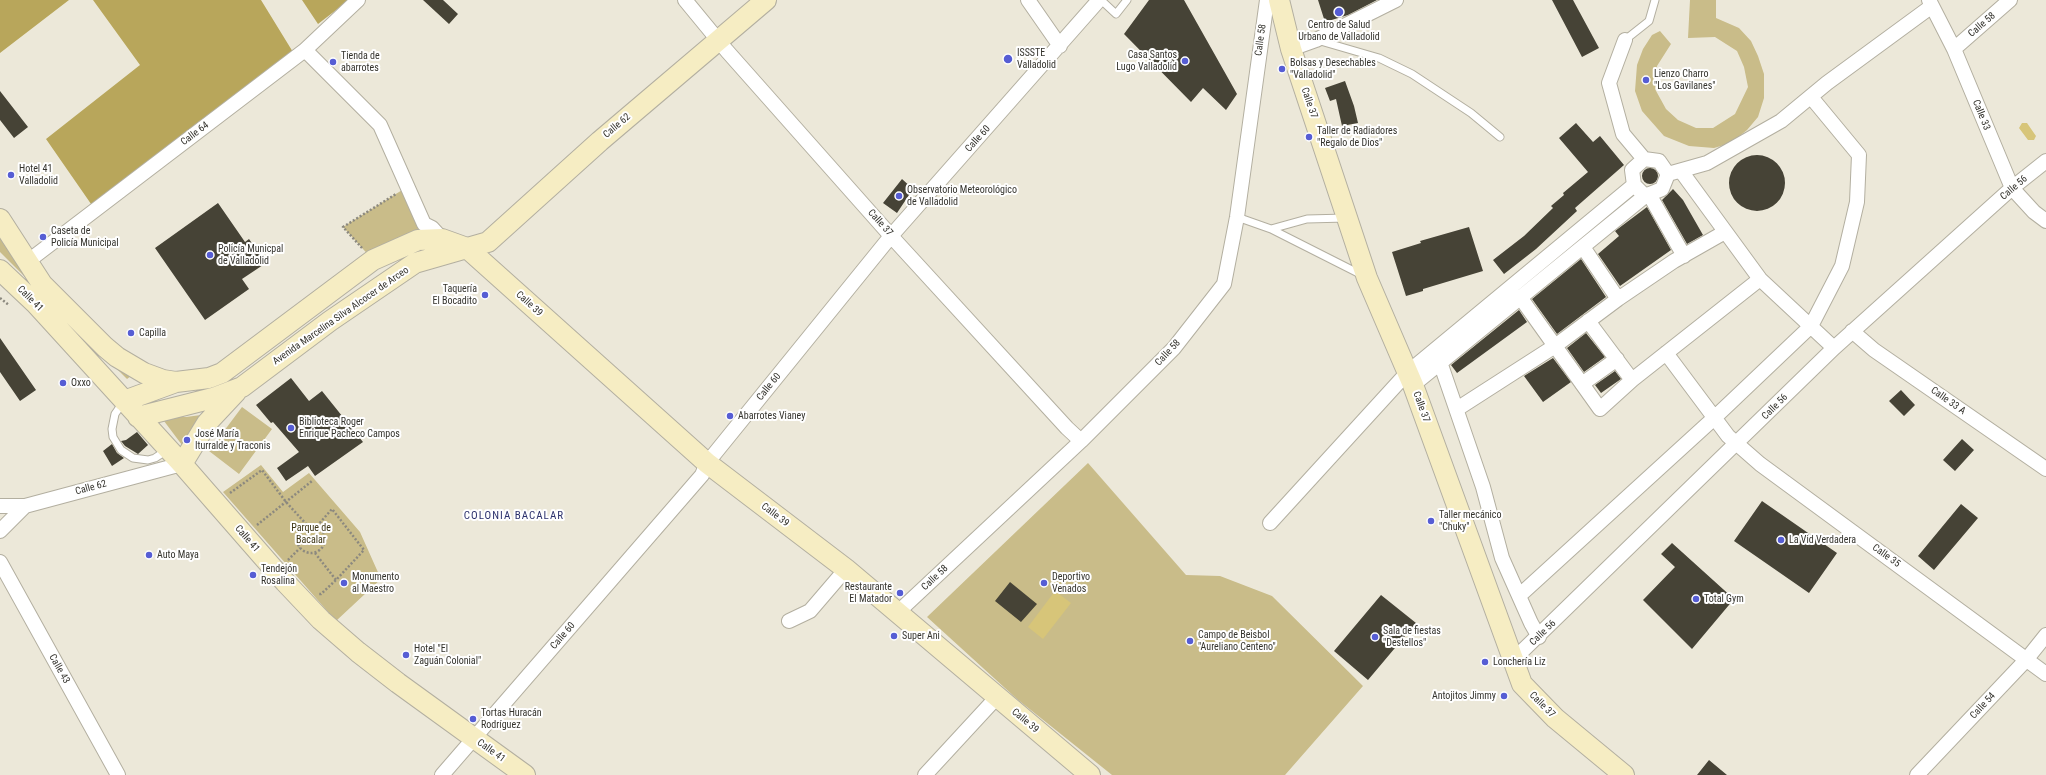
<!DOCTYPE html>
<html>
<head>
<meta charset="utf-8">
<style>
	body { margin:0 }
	canvas { display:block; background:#ece8d9 }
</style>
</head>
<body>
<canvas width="2046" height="775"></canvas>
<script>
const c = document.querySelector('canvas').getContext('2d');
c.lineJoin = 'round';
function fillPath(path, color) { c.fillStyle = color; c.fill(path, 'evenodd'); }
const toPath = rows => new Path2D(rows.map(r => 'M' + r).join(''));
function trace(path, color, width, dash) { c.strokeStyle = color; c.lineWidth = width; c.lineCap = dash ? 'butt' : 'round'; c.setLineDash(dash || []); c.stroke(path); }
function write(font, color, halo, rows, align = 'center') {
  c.font = font + ' "Roboto Condensed",sans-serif'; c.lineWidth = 4; c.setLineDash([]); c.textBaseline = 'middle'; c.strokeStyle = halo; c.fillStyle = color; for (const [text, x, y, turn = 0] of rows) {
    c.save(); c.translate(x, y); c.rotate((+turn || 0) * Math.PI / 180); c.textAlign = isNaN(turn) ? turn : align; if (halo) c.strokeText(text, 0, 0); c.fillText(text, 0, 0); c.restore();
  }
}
const green = toPath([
	[1690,0,1716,0,1716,18,1739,28,1751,41,1758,56,1764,74,1764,98,1758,117,1747,130,1731,143,1714,148,1689,146,1664,136,1642,111,1635,91,1637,65,1643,49,1652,35,1660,31,1671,44,1657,66,1655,89,1666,109,1678,120,1696,128,1713,128,1735,114,1748,87,1744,67,1737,51,1715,37,1688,38],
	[407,187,424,224,420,240,373,260,343,227],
	[0,221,131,376,127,379,0,252],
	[242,407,272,429,239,474,209,451],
	[212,410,185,449,161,417,186,417,201,415],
	[1088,463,1186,575,1220,576,1272,596,1363,686,1285,775,1112,775,1017,699,927,617],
	[261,465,283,492,309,473,360,532,381,579,336,621,223,492]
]);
const forest = toPath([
	[0,0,69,0,0,53],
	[93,0,261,0,296,57,98,214,46,139,140,65],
	[302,0,349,0,318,24]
]);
const water = toPath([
	[2022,123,2027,123,2036,136,2034,140,2028,140,2019,128],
	[1055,591,1071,603,1043,639,1028,627]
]);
const building = toPath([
	[423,0,443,0,458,14,449,24],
	[1149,0,1184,0,1237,94,1226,110,1203,88,1191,102,1124,34],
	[1318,0,1377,0,1348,15,1325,22],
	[1552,0,1573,0,1599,48,1582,57],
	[1345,81,1354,106,1358,123,1342,126,1336,99,1330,101,1325,88],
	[0,91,28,127,14,138,0,120],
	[1576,123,1593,142,1600,136,1624,165,1575,208,1577,211,1536,249,1504,274,1493,260,1524,236,1553,208,1551,206,1564,195,1563,193,1588,172,1559,138],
	'1729 183a28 28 0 1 1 56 0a28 28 0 1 1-56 0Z',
	'1642 176a8 8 0 1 1 16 0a8 8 0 1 1-16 0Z',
	[902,179,913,189,897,213,883,203],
	[1673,189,1683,200,1703,235,1687,244,1662,200],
	[218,203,245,242,249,239,266,263,242,279,249,289,205,320,155,248],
	[1647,207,1671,250,1620,286,1598,254,1619,236,1615,231],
	[1469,227,1483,271,1423,289,1423,291,1406,296,1392,252,1421,243,1420,241],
	[1581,259,1606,297,1557,334,1532,299],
	[1519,310,1527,322,1457,373,1451,365],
	[1586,333,1605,357,1584,372,1567,348],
	[0,338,36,390,20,401,0,372],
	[1553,358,1571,382,1543,402,1524,376],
	[1615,371,1621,379,1601,393,1595,385],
	[291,378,309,401,322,391,363,442,315,476,308,466,286,481,277,468,299,452,273,422,271,423,256,405],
	[1901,390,1915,405,1904,416,1889,401],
	[137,432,148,445,138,454,125,446,121,441,126,440],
	[1962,439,1974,450,1955,471,1943,460],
	[112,444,117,453,124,458,112,466,103,451],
	[1762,501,1837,553,1809,593,1734,541],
	[1961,504,1978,518,1934,570,1918,556],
	[1672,543,1734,599,1692,649,1643,600,1675,567,1661,554],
	[1010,582,1037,604,1021,622,995,601],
	[1381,595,1416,623,1368,680,1334,651],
	[1709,760,1727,775,1697,775]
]);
const path = toPath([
	[362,248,343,227,396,194],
	[0,298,9,305],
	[230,493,262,470,286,502,307,525],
	'297 539a14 14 0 1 1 28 0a14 14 0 1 1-28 0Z',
	[257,525,312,481],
	[317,526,332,509,364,550,336,580,321,594,319,594],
	[315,553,336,580],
	[288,560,300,548]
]);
const lane = toPath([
	[1101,0,1116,14,1127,0],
	[1317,40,1379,58,1412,74,1471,113,1500,137],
	[1625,40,1649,21,1655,0],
	[1237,217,1271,229],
	[1346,218,1307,219,1271,229,1362,275],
	[124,401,115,414,112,429,113,437,121,450,133,458,148,460,155,458,167,450]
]);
const street = toPath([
	[685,0,727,51,891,236,1067,428,1081,441],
	[1028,0,1060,46],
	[1929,0,1954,49,2012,188,2034,212,2046,221],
	[1625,40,1609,83,1623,134,1644,159,1659,161,1668,174,1662,189,1645,196,1634,185,1632,170,1644,159],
	[1291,49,1316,40,1396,0],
	[1954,49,2010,0],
	[305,50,380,125,424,224,432,228,442,239,444,243],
	[1681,171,1760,279,1834,348],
	[1668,174,1707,163,1781,121,1827,83,1932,6],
	[1649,194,1684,256],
	[1583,247,1618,299],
	[27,262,305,50,358,0],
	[1520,297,1600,409,1632,380,1760,279],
	[1588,321,1632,380],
	[1852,331,1874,350,2046,469],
	[1666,353,1728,436,1760,464,2046,674],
	[1440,362,1483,487,1502,558,1531,623,1539,637],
	[1582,384,1617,359],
	[1413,385,1645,196],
	[1457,409,1555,346,1618,299,1674,261,1725,232],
	[0,506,25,506,182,464],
	[1270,523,1407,373,1634,185],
	[0,531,25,506],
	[0,562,118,775],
	[1520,595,1712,420,1811,326,1842,266,1857,202,1859,155,1811,97],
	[897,613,1081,441,1174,348,1224,284,1237,217,1267,0],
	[789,621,810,611,846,569],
	[1512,661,1834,348,2012,188,2046,161],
	[442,775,702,475,707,463,891,236,1099,0],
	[925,775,997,697],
	[1917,775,2026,660,2046,635]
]);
const secondary = toPath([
	[1279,0,1291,49,1367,278,1413,385,1522,684,1555,718,1624,775],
	[0,219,42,284,105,347,117,357,144,373,163,380,176,382,209,378,222,373,373,260,418,240,442,239,467,248,707,463,846,569,1090,775],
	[0,270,36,304,182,464,285,582,321,620,358,652,398,683,525,775],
	[124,401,176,382],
	[138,417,213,398,242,387,330,321,415,263,488,242,600,141,766,0],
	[182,464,207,423,236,392]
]);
const markers = [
	[1339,12,5,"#565dd4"],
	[1008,59,5,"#565dd4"],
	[1185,61,4,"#565dd4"],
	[333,62,4,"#565dd4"],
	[1282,69,4,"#565dd4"],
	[1646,80,4,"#565dd4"],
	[1309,137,4,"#565dd4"],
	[11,175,4,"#565dd4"],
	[899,196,4,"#565dd4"],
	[43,237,4,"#565dd4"],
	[210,255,4,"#565dd4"],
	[485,295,4,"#565dd4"],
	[131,333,4,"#565dd4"],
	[63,383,4,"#565dd4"],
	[730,416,4,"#565dd4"],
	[291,428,4,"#565dd4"],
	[187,440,4,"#565dd4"],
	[1431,521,4,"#565dd4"],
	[1781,540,4,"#565dd4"],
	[149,555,4,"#565dd4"],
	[253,575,4,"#565dd4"],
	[344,583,4,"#565dd4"],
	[1044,583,4,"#565dd4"],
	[900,593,4,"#565dd4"],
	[1696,599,4,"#565dd4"],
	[894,636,4,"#565dd4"],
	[1375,637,4,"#565dd4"],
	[1190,641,4,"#565dd4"],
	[406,655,4,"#565dd4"],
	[1485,662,4,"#565dd4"],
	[1504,696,4,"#565dd4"],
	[473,719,4,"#565dd4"]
];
const poiNames = [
	["Centro de Salud",1339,25,"center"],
	["Urbano de Valladolid",1339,37,"center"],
	["ISSSTE",1017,53],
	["Valladolid",1017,65],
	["Casa Santos",1177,55,"right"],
	["Lugo Valladolid",1177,67,"right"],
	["Tienda de",341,56],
	["abarrotes",341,68],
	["Bolsas y Desechables",1290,63],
	["\"Valladolid\"",1290,75],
	["Lienzo Charro",1654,74],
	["\"Los Gavilanes\"",1654,86],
	["Taller de Radiadores",1317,131],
	["\"Regalo de Dios\"",1317,143],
	["Hotel 41",19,169],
	["Valladolid",19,181],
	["Observatorio Meteorológico",907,190],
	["de Valladolid",907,202],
	["Caseta de",51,231],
	["Policía Municipal",51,243],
	["Policía Municpal",218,249],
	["de Valladolid",218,261],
	["Taquería",477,289,"right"],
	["El Bocadito",477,301,"right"],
	["Capilla",139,333],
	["Oxxo",71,383],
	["Abarrotes Vianey",738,416],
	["Biblioteca Roger",299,422],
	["Enrique Pacheco Campos",299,434],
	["José María",195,434],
	["Iturralde y Traconis",195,446],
	["Taller mecánico",1439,515],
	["\"Chuky\"",1439,527],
	["La Vid Verdadera",1789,540],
	["Auto Maya",157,555],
	["Tendejón",261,569],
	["Rosalina",261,581],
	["Monumento",352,577],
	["al Maestro",352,589],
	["Deportivo",1052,577],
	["Venados",1052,589],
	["Restaurante",892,587,"right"],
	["El Matador",892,599,"right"],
	["Total Gym",1704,599],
	["Sala de fiestas",1383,631],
	["\"Destellos\"",1383,643],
	["Campo de Beisbol",1198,635],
	["\"Aureliano Centeno\"",1198,647],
	["Super Ani",902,636],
	["Hotel \"El",414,649],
	["Zaguán Colonial\"",414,661],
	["Lonchería Liz",1493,662],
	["Antojitos Jimmy",1496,696,"right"],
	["Tortas Huracán",481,713],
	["Rodríguez",481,725]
];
const streetNames = [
	["Calle 58",1982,25,-41],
	["Calle 58",1261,40,-82],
	["Calle 37",1309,103,71],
	["Calle 33",1981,115,68],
	["Calle 62",617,126,-40],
	["Calle 64",195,134,-37],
	["Calle 60",978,139,-48],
	["Calle 56",2014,188,-40],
	["Calle 37",880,223,48],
	["Calle 41",30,299,45],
	["Calle 39",529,304,42],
	["Avenida Marcelina Silva Alcocer de Arceo",341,316,-35],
	["Calle 58",1168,353,-47],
	["Calle 60",769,387,-51],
	["Calle 33 A",1948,401,35],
	["Calle 37",1421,407,70],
	["Calle 56",1775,407,-45],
	["Calle 62",91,488,-15],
	["Calle 39",775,515,37],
	["Calle 41",247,539,49],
	["Calle 35",1886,556,36],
	["Calle 58",935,578,-43],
	["Calle 56",1543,633,-44],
	["Calle 60",563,636,-49],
	["Calle 43",59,669,61],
	["Calle 37",1542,705,45],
	["Calle 54",1983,706,-47],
	["Calle 39",1025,721,40],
	["Calle 41",491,751,36]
];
const parkNames = [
	["Parque de",311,528],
	["Bacalar",311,540]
];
const neighbourhoodNames = [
	["COLONIA BACALAR",514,516]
];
fillPath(green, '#c9bc89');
fillPath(forest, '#b8a65b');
fillPath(water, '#d7c579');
fillPath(building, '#464336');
trace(lane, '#b3afa0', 9);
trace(street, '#b3afa0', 16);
trace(secondary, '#b3afa0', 22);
trace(path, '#8c897f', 2.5, [2, 2]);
trace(lane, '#fff', 7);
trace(street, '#fff', 14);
trace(secondary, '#f6edc3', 20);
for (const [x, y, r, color] of markers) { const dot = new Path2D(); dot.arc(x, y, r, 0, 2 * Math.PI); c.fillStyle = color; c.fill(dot); trace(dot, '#fff', 1.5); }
write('10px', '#34332d', '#fff', poiNames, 'left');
write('10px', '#34332d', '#fff', streetNames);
write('10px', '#3d3514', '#fff', parkNames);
c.letterSpacing = '1px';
write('11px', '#2c316c', '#fff', neighbourhoodNames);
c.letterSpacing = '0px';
</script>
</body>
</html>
